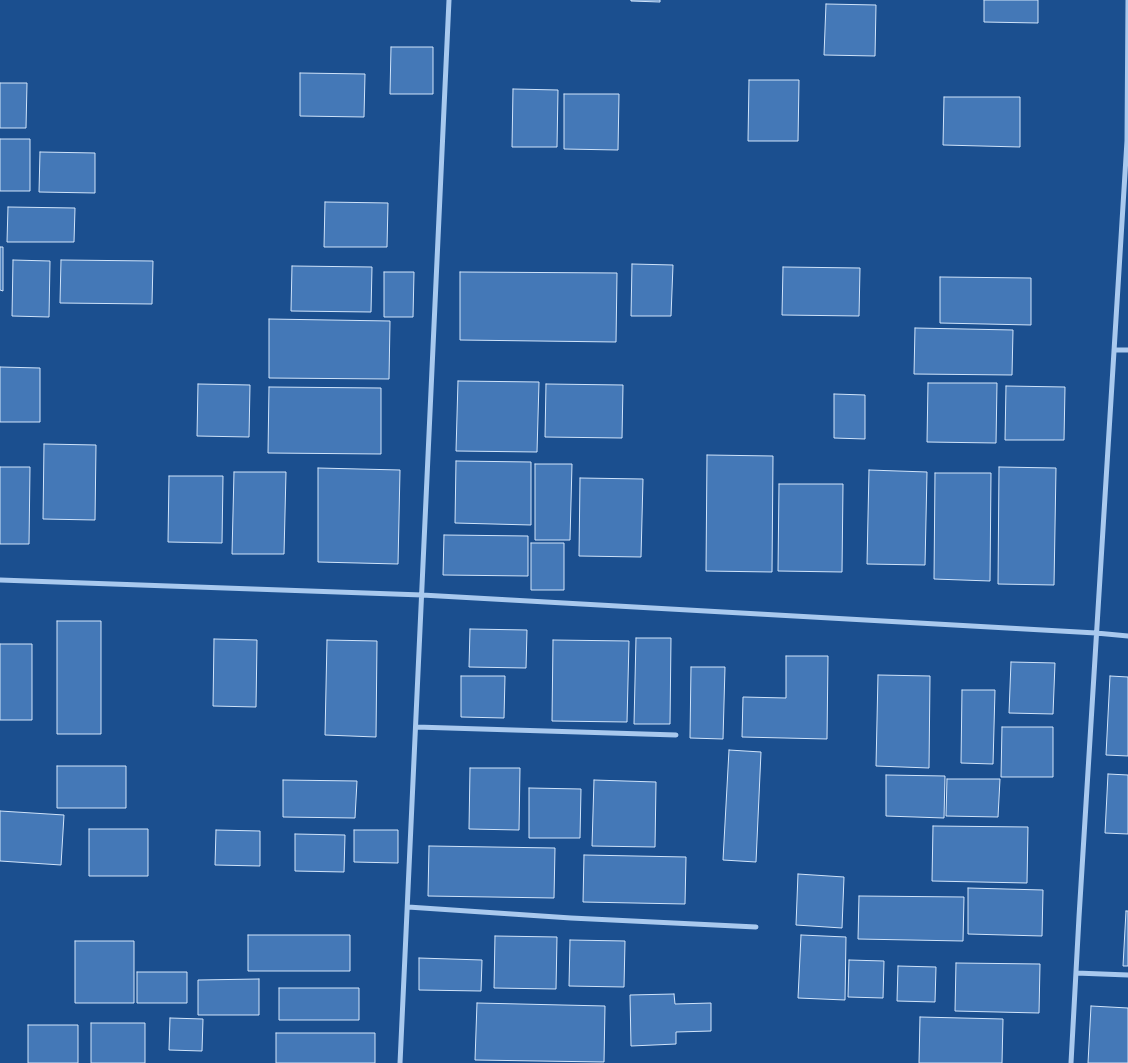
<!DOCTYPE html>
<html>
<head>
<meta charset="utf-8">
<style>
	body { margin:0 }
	canvas { display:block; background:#1b4f8f }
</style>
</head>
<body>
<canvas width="1128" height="1063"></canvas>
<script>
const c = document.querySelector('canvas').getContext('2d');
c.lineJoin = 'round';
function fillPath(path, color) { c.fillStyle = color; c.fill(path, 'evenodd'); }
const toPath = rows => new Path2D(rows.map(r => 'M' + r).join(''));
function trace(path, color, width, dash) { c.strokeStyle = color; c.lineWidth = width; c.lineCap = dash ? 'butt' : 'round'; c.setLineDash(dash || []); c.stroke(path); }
const building = toPath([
	[631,0,660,0,660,2,631,1,631,0],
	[984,0,1038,0,1038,23,984,22,984,0],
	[826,4,876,5,875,56,824,55,826,4],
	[391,47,433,47,433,94,390,94,391,47],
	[300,73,365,74,364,117,300,116,300,73],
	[749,80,799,80,798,141,748,141,749,80],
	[0,83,27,83,26,128,0,128,0,83],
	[513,89,558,90,557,147,512,147,513,89],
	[564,94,619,94,618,150,564,149,564,94],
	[944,97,1020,97,1020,147,943,145,944,97],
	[0,139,30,139,30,191,0,191,0,139],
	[40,152,95,153,95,193,39,192,40,152],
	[325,202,388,203,387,247,324,247,325,202],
	[8,207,75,208,74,242,7,242,8,207],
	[0,247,3,247,3,291,0,290,0,247],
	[13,260,50,261,49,317,12,316,13,260],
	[61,260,153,261,152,304,60,303,61,260],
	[632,264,673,265,671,316,631,316,632,264],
	[292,266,372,267,371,312,291,311,292,266],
	[783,267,860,268,859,316,782,315,783,267],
	[384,272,414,272,413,317,384,317,384,272],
	[460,272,617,273,616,342,460,340,460,272],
	[940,277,1031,278,1031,325,940,323,940,277],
	[269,319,390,321,389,379,269,378,269,319],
	[915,328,1013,330,1012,375,914,374,915,328],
	[0,367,40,368,40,422,0,422,0,367],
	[458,381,539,382,537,452,456,451,458,381],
	[928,383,997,383,996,443,927,442,928,383],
	[198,384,250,385,249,437,197,436,198,384],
	[546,384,623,385,622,438,545,437,546,384],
	[1006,386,1065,387,1064,440,1005,440,1006,386],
	[269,387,381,388,381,454,268,453,269,387],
	[834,394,865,395,865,439,834,438,834,394],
	[44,444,96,445,95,520,43,519,44,444],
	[707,455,773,456,772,572,706,571,707,455],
	[456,461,531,462,531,525,455,523,456,461],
	[535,464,572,464,570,540,535,540,535,464],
	[0,467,30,467,29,544,0,544,0,467],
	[999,467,1056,468,1054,585,998,584,999,467],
	[318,468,400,470,398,564,318,562,318,468],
	[869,470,927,472,925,565,867,564,869,470],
	[234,472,286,472,284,554,232,554,234,472],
	[935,473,991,473,990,581,934,579,935,473],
	[169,476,223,476,222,543,168,542,169,476],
	[580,478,643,479,641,557,579,556,580,478],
	[779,484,843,484,842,572,778,571,779,484],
	[444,535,528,536,528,576,443,575,444,535],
	[531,543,564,543,564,590,531,590,531,543],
	[57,621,101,621,101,734,57,734,57,621],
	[470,629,527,630,526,668,469,667,470,629],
	[636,638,671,638,670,724,634,724,636,638],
	[214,639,257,640,256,707,213,706,214,639],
	[327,640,377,641,376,737,325,735,327,640],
	[553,640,629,641,627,722,552,721,553,640],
	[0,644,32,644,32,720,0,720,0,644],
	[786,656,828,656,827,739,742,737,743,697,786,698,786,656],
	[1011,662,1055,663,1053,714,1009,713,1011,662],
	[691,667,725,667,723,739,690,738,691,667],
	[878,675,930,676,929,768,876,766,878,675],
	[461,676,505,676,504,718,461,717,461,676],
	[1110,676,1128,677,1128,756,1106,755,1110,676],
	[962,690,995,690,993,764,961,763,962,690],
	[1002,727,1053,727,1053,777,1001,777,1002,727],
	[729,750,761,752,756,862,723,860,729,750],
	[57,766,126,766,126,808,57,808,57,766],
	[470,768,520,768,519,830,469,829,470,768],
	[1108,774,1128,775,1128,834,1105,833,1108,774],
	[886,775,945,776,944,818,886,816,886,775],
	[947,779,1000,779,998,817,946,816,947,779],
	[283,780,357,781,355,818,283,817,283,780],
	[594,780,656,782,655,847,592,846,594,780],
	[529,788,581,789,580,838,529,838,529,788],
	[0,811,64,815,61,865,0,861,0,811],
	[933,826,1028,827,1027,883,932,881,933,826],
	[89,829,148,829,148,876,89,876,89,829],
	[216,830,260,831,260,866,215,865,216,830],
	[354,830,398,830,398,863,354,862,354,830],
	[295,834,345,835,344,872,295,871,295,834],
	[429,846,555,848,554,898,428,896,429,846],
	[584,855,686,857,685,904,583,902,584,855],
	[798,874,844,877,842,928,796,925,798,874],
	[968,888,1043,890,1042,936,968,934,968,888],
	[859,896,964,897,963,941,858,939,859,896],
	[1126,911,1128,911,1128,966,1123,966,1126,911],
	[248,935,350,935,350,971,248,971,248,935],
	[801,935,846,937,845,1000,798,998,801,935],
	[495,936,557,937,556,989,494,988,495,936],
	[570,940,625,941,624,987,569,986,570,940],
	[75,941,134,941,134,1003,75,1003,75,941],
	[419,958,482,960,481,991,419,990,419,958],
	[849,960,884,961,883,998,848,997,849,960],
	[956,963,1040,964,1039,1013,955,1011,956,963],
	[898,966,936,967,935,1002,897,1001,898,966],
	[137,972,187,972,187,1003,137,1003,137,972],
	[259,979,259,1015,198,1015,198,980,259,979],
	[279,988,359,988,359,1020,279,1020,279,988],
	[674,994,675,1004,711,1003,711,1031,676,1032,676,1044,631,1046,630,995,674,994],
	[477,1003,605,1006,604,1062,475,1060,477,1003],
	[1091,1006,1128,1008,1128,1063,1088,1063,1091,1006],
	[920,1017,1003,1019,1002,1063,919,1063,920,1017],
	[170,1018,203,1019,202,1051,169,1050,170,1018],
	[91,1023,145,1023,145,1063,91,1063,91,1023],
	[28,1025,78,1025,78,1063,28,1063,28,1025],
	[276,1033,375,1033,375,1063,276,1063,276,1033]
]);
const street = toPath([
	[1114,350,1128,350],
	[0,580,422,595,1096,633,1128,636],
	[416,727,676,735],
	[408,907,571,918,756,927],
	[1076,973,1128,975],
	[400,1063,449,0],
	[1071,1063,1079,917,1127,141,1128,0]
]);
fillPath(building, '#4478b7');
trace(building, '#cfe3fa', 1);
trace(street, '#a9c9ee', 5);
</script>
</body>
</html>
